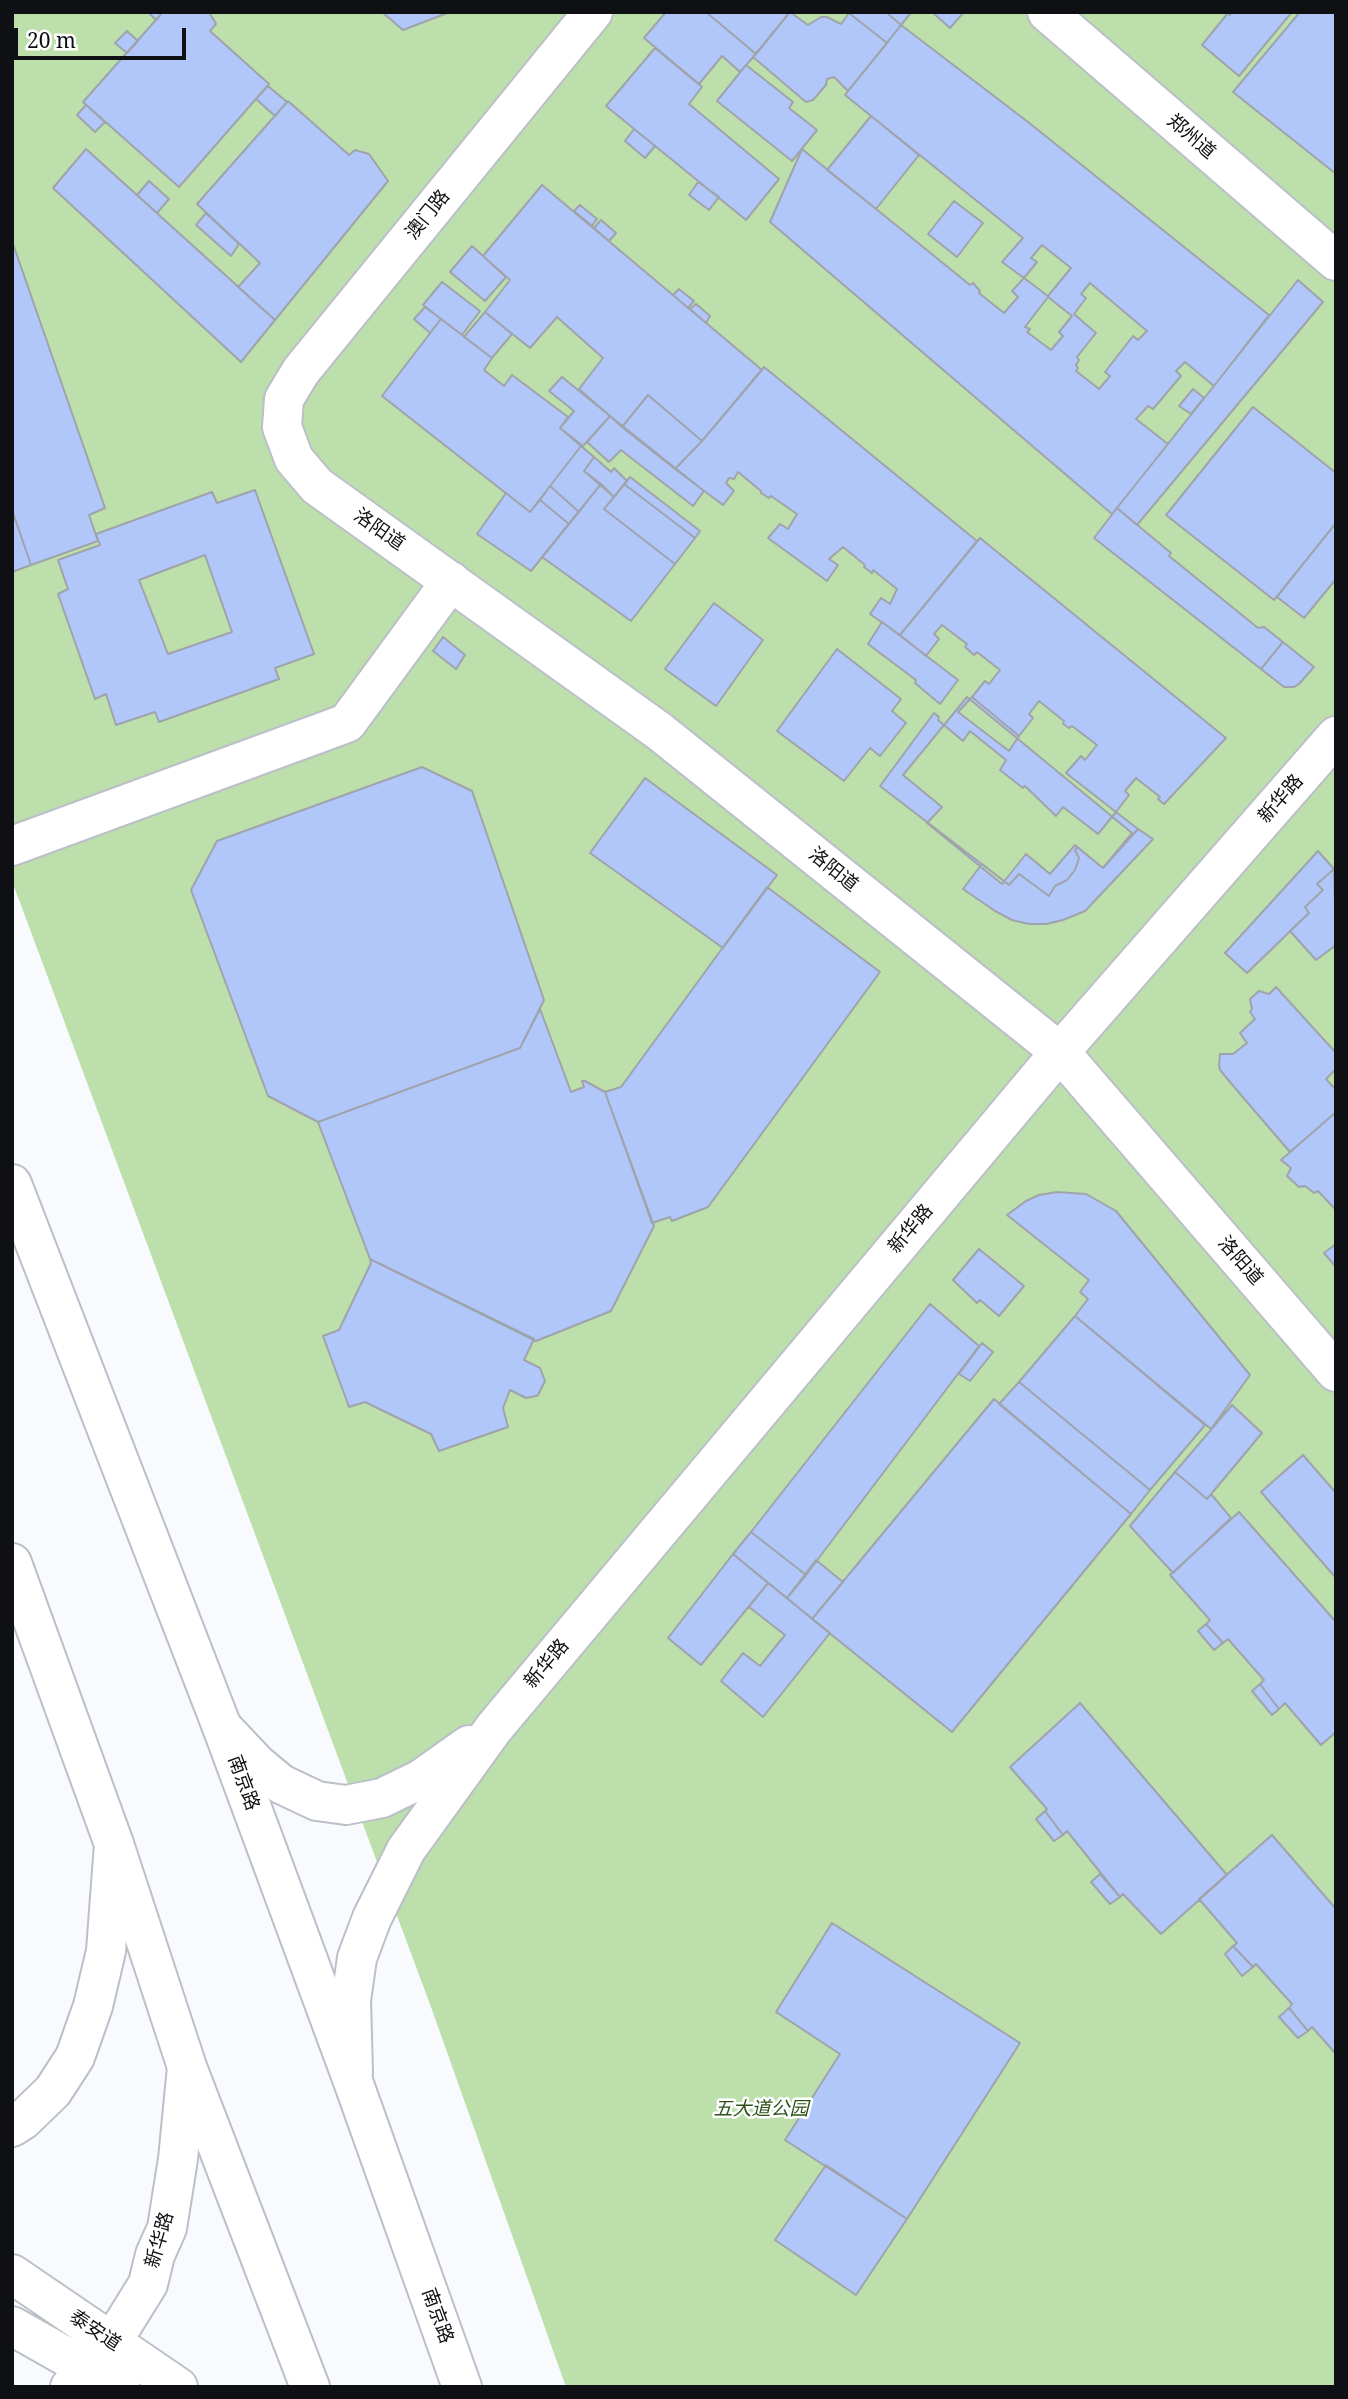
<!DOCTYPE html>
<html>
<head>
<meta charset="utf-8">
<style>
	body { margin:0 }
	#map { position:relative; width:1348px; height:2399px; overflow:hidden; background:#f9fafe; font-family:"Noto Serif",serif }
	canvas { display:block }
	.frame { position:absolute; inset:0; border:14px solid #0e1013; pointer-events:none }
	.scale { position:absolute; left:14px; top:28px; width:172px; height:32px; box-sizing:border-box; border:4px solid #0e1013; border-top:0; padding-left:9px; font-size:21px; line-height:24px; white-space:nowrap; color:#0e1013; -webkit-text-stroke:5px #fff; paint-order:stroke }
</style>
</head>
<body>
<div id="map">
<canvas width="1348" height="2399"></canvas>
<div class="frame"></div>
<div class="scale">20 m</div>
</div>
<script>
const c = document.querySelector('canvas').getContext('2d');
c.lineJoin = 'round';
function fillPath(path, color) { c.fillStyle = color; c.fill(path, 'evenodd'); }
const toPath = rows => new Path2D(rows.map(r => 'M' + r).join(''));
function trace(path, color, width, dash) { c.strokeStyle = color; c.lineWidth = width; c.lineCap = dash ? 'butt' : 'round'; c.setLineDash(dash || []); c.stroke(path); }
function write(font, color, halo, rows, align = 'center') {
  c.font = font + ' "Noto Serif","Noto Sans SC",serif'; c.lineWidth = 5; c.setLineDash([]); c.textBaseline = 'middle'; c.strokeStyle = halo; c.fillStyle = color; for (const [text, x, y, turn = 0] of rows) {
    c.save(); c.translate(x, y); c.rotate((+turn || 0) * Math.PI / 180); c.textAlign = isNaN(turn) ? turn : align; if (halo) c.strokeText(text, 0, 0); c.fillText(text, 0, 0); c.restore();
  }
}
const green = toPath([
	[12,12,1336,12,1336,2387,566,2387,431,2007,12,881]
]);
const building = toPath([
	[148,12,163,12,156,20,148,12],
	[163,12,209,12,216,24,210,31,269,84,179,187,83,102,163,12],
	[382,12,450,12,403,30,382,12],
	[666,12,706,12,756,54,740,72,722,56,699,84,644,38,666,12],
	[706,12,790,12,756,54,706,12],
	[790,12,808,25,821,17,827,17,841,24,849,13,887,43,848,91,834,77,827,79,826,85,813,100,806,102,753,57,790,12],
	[886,12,901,25,887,43,849,13,886,12],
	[886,12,910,12,910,14,901,25,886,12],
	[932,12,964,12,950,28,932,12],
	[1232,12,1292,12,1239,76,1202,45,1228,13,1230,15,1232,12],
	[1300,12,1336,12,1336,174,1233,92,1300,12],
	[901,25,1028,122,1269,315,1214,386,1185,362,1176,371,1181,376,1153,409,1148,406,1136,419,1168,444,1112,514,770,222,802,149,970,285,973,283,980,291,979,293,1004,313,1018,297,1012,291,1024,278,1002,262,1023,238,845,95,901,25],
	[127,31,138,41,127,53,115,43,127,31],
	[655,48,702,87,689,104,779,179,746,220,606,106,655,48],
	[746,65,793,102,789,108,817,130,792,161,717,101,746,65],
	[268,86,287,102,275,116,256,99,268,86],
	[288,101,349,155,355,150,369,154,388,181,275,320,238,287,260,263,197,204,288,101],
	[86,105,105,122,95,132,77,115,86,105],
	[871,116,919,155,876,209,827,170,871,116],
	[634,129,655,146,645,158,625,141,634,129],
	[86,149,275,320,241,362,53,188,86,149],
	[149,181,169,199,157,213,137,195,149,181],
	[698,182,719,197,709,210,689,195,698,182],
	[542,185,762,370,702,441,648,395,622,427,610,416,579,389,603,358,557,317,530,348,485,312,510,280,483,256,542,185],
	[954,201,983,223,957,257,928,234,954,201],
	[580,205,597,219,592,226,574,211,580,205],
	[206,213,239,244,231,256,196,225,206,213],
	[601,220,616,233,609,241,594,228,601,220],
	[12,241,105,508,89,515,98,541,31,565,12,510,12,241],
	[1042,245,1071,268,1048,296,1024,278,1037,262,1031,258,1042,245],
	[472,246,506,277,485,301,450,272,472,246],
	[1298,280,1323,302,1137,525,1117,508,1298,280],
	[442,282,480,311,462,335,423,305,442,282],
	[1090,283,1147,331,1138,340,1133,336,1105,372,1110,376,1099,389,1076,371,1078,368,1076,365,1079,360,1077,357,1096,333,1074,314,1086,298,1081,294,1090,283],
	[679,289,694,301,688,308,673,295,679,289],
	[1048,297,1072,316,1059,332,1063,336,1051,350,1027,332,1030,329,1025,327,1048,297],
	[696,304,710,316,706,323,690,309,696,304],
	[425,307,441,319,430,333,414,319,425,307],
	[485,312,512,334,492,358,464,337,485,312],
	[441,319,492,358,484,370,504,386,512,375,568,417,560,428,581,446,530,512,382,396,441,319],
	[764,367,977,541,900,635,870,614,881,598,890,604,897,589,873,570,872,573,864,567,865,565,843,547,829,559,838,565,827,581,768,538,780,524,788,529,797,514,771,496,769,498,761,493,761,491,738,472,734,479,729,478,726,483,734,491,723,505,675,469,702,441,764,367],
	[562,377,610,416,583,446,560,428,574,411,549,391,562,377],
	[1193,389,1204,398,1191,414,1179,406,1193,389],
	[648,395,702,441,675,469,622,427,648,395],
	[1253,407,1336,473,1336,523,1274,600,1166,515,1253,407],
	[610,416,704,491,693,506,621,450,609,462,587,442,610,416],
	[581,446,594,457,584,471,601,484,579,512,550,486,581,446],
	[594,457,611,472,614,468,627,481,614,497,584,471,594,457],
	[630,477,700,531,695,538,624,484,630,477],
	[601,484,614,497,604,509,675,564,631,621,542,557,601,484],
	[624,484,695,538,675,564,604,509,624,484],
	[550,486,579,512,569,524,540,500,550,486],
	[255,490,314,654,275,668,279,679,159,722,155,712,116,725,106,694,95,699,58,594,68,589,58,560,100,545,96,534,212,492,217,503,255,490],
	[506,493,530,512,540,500,569,524,531,571,477,534,506,493],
	[1117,508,1171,553,1169,556,1258,628,1264,627,1283,642,1261,669,1094,538,1117,508],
	[12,510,31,565,12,572,12,510],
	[1336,523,1336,579,1304,618,1277,597,1336,523],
	[980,538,1226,738,1164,804,1158,799,1160,797,1136,778,1125,791,1129,795,1116,812,1066,773,1081,756,1085,760,1097,745,1072,726,1069,728,1063,724,1064,721,1039,701,1029,714,1033,718,1019,736,972,697,985,681,989,684,1000,670,977,652,974,655,965,647,967,644,942,625,934,634,939,639,926,656,900,635,980,538],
	[205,555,232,632,168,654,139,580,205,555],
	[714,603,763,640,716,706,665,669,714,603],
	[882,622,958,680,940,704,915,683,916,680,868,644,882,622],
	[443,637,465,655,456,669,433,651,443,637],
	[1283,642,1314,667,1299,684,1294,687,1284,687,1261,669,1283,642],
	[837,649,901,699,892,711,906,723,880,756,870,748,844,781,777,731,837,649],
	[967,697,1132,833,1103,868,1075,845,1050,874,1026,854,1002,884,927,823,942,807,903,775,967,697],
	[972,697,1019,736,1009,751,958,712,972,697],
	[934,713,939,717,938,720,963,741,970,731,1006,760,1000,770,1023,788,1025,786,1056,816,1063,807,1098,834,1116,812,1138,829,1103,868,1077,847,1075,850,1079,858,1075,870,1067,880,1055,886,1049,896,1019,874,1009,885,880,786,934,713],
	[422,767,472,791,544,1000,520,1048,318,1122,268,1096,191,890,217,841,422,767],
	[645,778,777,875,723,948,590,853,645,778],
	[1138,829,1153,839,1085,911,1063,920,1046,924,1029,924,1012,920,995,911,963,889,982,864,1009,885,1019,874,1049,896,1055,886,1067,880,1075,870,1079,858,1075,850,1077,847,1103,868,1138,829],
	[1318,851,1334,869,1317,884,1323,890,1305,907,1309,913,1247,973,1225,953,1318,851],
	[1334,869,1336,945,1316,960,1290,931,1309,913,1305,907,1323,890,1317,884,1334,869],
	[767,887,880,972,708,1207,672,1221,670,1217,652,1223,605,1092,621,1087,767,887],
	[1276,987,1336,1053,1336,1069,1326,1079,1336,1090,1336,1112,1290,1152,1235,1088,1220,1070,1219,1065,1220,1054,1233,1054,1247,1043,1240,1033,1255,1019,1250,1012,1252,1009,1250,999,1259,991,1269,994,1276,987],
	[540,1009,571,1092,584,1087,582,1081,585,1081,605,1092,654,1226,611,1311,536,1341,370,1259,318,1122,520,1048,540,1009],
	[1336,1112,1336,1210,1318,1191,1314,1193,1305,1186,1299,1187,1287,1176,1291,1168,1281,1160,1336,1112],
	[1057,1192,1086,1194,1116,1211,1250,1375,1211,1429,1075,1316,1088,1299,1080,1292,1089,1280,1007,1215,1026,1201,1039,1195,1057,1192],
	[1336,1244,1336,1267,1324,1253,1336,1244],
	[979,1249,1024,1286,999,1316,980,1300,977,1303,953,1280,979,1249],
	[370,1259,534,1339,524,1360,540,1368,545,1381,538,1395,536,1396,526,1398,510,1390,503,1408,508,1427,439,1451,431,1434,365,1402,349,1407,323,1336,339,1330,371,1263,370,1259],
	[930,1304,979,1346,806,1575,751,1532,930,1304],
	[1075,1316,1205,1425,1150,1490,1019,1382,1075,1316],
	[982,1343,993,1352,970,1381,959,1374,982,1343],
	[1019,1382,1150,1490,1131,1514,999,1404,1019,1382],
	[994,1399,1131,1514,952,1732,812,1619,994,1399],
	[1232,1405,1262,1433,1207,1499,1175,1472,1232,1405],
	[1303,1455,1336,1493,1336,1578,1261,1492,1303,1455],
	[1175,1472,1207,1499,1211,1494,1231,1518,1173,1573,1130,1526,1175,1472],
	[1239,1512,1336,1622,1336,1732,1321,1745,1285,1703,1279,1709,1260,1684,1264,1680,1228,1639,1223,1643,1206,1624,1210,1620,1170,1575,1239,1512],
	[751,1532,806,1575,787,1598,733,1554,751,1532],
	[733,1554,768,1583,701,1665,668,1638,733,1554],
	[816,1560,843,1582,812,1619,787,1598,816,1560],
	[768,1583,830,1633,763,1717,721,1681,743,1653,760,1666,785,1635,749,1607,768,1583],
	[1206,1624,1223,1643,1214,1650,1198,1631,1206,1624],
	[1260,1684,1279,1709,1272,1715,1252,1691,1260,1684],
	[1080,1703,1227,1875,1161,1934,1123,1894,1120,1897,1067,1831,1063,1835,1045,1811,1047,1809,1010,1767,1080,1703],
	[1045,1811,1063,1835,1054,1841,1036,1819,1045,1811],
	[1272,1835,1336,1909,1336,2054,1312,2027,1308,2031,1289,2008,1292,2004,1256,1964,1253,1967,1233,1946,1237,1943,1199,1899,1272,1835],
	[1100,1874,1120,1897,1110,1904,1091,1882,1100,1874],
	[832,1923,1020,2043,907,2219,785,2140,840,2054,776,2012,832,1923],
	[1233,1946,1253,1967,1242,1976,1225,1954,1233,1946],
	[1289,2008,1308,2031,1298,2038,1279,2017,1289,2008],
	[826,2165,907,2219,856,2295,775,2240,826,2165]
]);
const minor = toPath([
	[593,12,301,371,284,399,282,427,294,459,317,486,659,731,1060,1052],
	[1047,12,1336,261],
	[12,846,347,723,451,581]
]);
const tertiary = toPath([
	[1060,1052,1336,1372],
	[222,1727,257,1764,281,1784,317,1801,346,1805,382,1798,421,1779,469,1745],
	[353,2072,351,2000,357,1958,372,1918,406,1850,494,1728,1060,1052,1336,736],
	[12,2127,23,2120,53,2091,75,2057,93,2006,106,1951,114,1844],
	[12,2274,178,2387],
	[12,2326,120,2387],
	[70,2387,112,2342,148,2284,155,2255,167,2228,178,2159,187,2067]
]);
const primary = toPath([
	[12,1184,222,1727,354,2084,462,2387],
	[12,1563,114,1844,187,2067,310,2387]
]);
const streetNames = [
	["郑州道",1191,137,41],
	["澳门路",428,215,-51],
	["洛阳道",379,530,35],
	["新华路",1281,799,-49],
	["洛阳道",833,870,39],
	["新华路",911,1229,-50],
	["洛阳道",1240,1261,49],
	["新华路",547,1664,-50],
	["南京路",243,1783,70],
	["新华路",160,2240,-74],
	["南京路",437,2316,70],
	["泰安道",95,2331,34]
];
const parkNames = [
	["五大道公园",761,2110]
];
fillPath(green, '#bcdfab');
fillPath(building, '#b1c7fa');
trace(building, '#9fa3ab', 2);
trace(minor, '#bbbfc8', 42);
trace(tertiary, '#bbbfc8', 42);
trace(primary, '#bbbfc8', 42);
trace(minor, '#fff', 38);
trace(tertiary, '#fff', 38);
trace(primary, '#fff', 38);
write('19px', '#0e1013', '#fff', streetNames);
write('italic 19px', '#2f521a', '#fff', parkNames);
</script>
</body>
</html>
